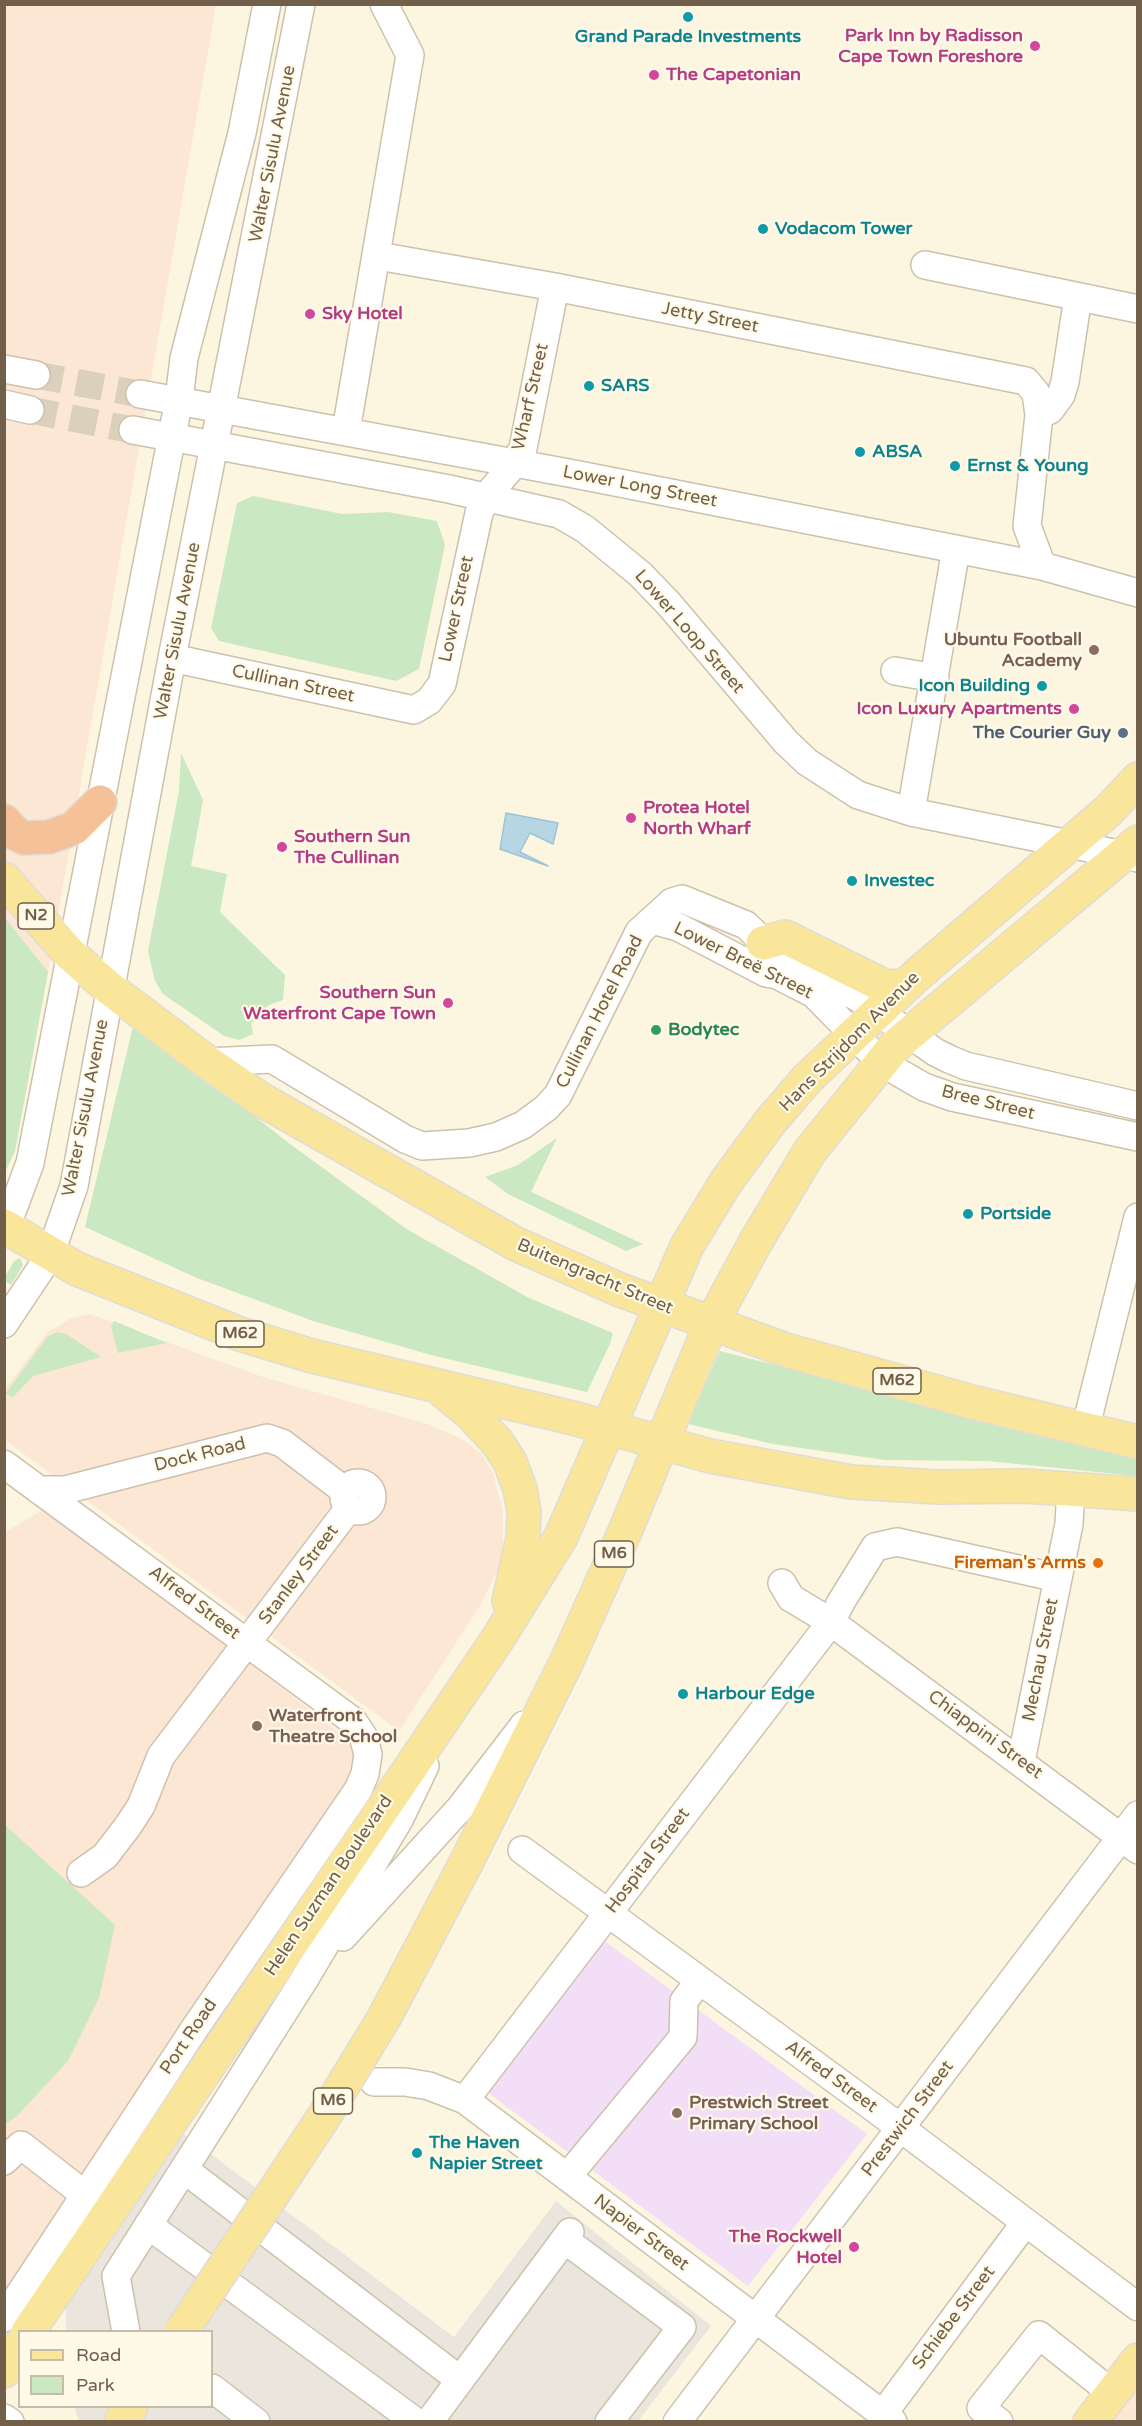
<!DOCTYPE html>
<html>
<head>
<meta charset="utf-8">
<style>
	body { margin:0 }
	#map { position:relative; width:1142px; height:2426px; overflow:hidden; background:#fcf6e1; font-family:"Varela Round",sans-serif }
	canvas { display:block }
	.frame { position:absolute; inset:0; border:6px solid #725f49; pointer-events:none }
	.legend { position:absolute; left:18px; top:2330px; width:195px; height:78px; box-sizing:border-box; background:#fffae7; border:2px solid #c7bca8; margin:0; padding:8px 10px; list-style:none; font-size:18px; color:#725f49 }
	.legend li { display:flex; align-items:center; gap:12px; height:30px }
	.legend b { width:30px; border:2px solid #c7bca8 }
</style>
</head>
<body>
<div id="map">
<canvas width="1142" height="2426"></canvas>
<div class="frame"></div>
<ul class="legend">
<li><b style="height:8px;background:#f9e69b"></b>Road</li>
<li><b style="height:16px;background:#cae8c1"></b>Park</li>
</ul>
</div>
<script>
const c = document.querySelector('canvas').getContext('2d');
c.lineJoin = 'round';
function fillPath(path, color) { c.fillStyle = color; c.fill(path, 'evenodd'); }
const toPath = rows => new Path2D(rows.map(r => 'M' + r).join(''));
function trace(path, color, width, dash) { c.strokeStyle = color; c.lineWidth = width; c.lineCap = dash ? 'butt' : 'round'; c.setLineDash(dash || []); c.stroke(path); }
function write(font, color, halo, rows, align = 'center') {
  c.font = font + ' "Varela Round",sans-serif'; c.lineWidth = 4.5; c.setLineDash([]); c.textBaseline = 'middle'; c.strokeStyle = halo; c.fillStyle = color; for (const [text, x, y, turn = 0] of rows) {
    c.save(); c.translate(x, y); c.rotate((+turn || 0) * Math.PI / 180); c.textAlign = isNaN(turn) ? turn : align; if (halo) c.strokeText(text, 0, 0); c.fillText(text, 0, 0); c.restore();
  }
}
const commercial = toPath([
	[5,5,216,5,48,972,15,1151,5,1172],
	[90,1314,263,1377,428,1424,460,1438,481,1453,493,1473,503,1511,503,1545,498,1570,478,1609,399,1731,5,1440,4,1390,47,1333,71,1318],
	[48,1507,345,1737,353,1747,358,1772,5,2304,5,1532],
	[1137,2360,1137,2421,1090,2422]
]);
const industrial = toPath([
	[175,2127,454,2337,556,2201,711,2326,638,2421,79,2421,74,2407,212,2406,212,2332,66,2331,65,2286]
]);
const education = toPath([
	[603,1940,867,2134,748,2286,487,2092]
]);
const green = toPath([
	[253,496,342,514,388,512,437,521,445,545,419,669,396,681,219,641,211,628,237,503],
	[181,753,203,800,191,866,227,874,220,912,285,975,283,1000,269,1005,251,1023,253,1034,239,1040,224,1036,163,994,155,981,148,951,179,791],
	[5,918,48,972,15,1151,5,1172],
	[134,1022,290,1144,408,1230,529,1298,613,1333,610,1344,587,1392,431,1355,313,1321,197,1278,85,1227],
	[557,1138,531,1192,643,1244,626,1251,508,1194,485,1177,518,1165],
	[20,1258,23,1265,11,1285,5,1281,5,1277,14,1261],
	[114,1321,167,1343,118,1353,111,1326],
	[57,1332,66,1334,101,1357,33,1376,12,1398,6,1393,47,1337],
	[720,1351,1114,1451,1137,1458,1137,1476,987,1461,885,1460,773,1444,688,1424],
	[5,1825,115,1925,99,1998,68,2061,16,2117,5,2124]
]);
const water = toPath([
	[506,813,558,823,553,844,530,833,520,852,548,866,500,849,506,813]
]);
const minorTunnel = toPath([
	[36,375,140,394],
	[30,410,133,430]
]);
const minor = toPath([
	[378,256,555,287,1026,381,1036,393,1039,415,1027,526,1042,566],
	[925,265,1138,309],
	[4,369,36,375],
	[140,394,574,474,1042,566,1138,593],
	[4,404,30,410],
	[1039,415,1050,410,1061,395,1065,382,1078,297],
	[133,430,449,489,559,514,585,529,640,574,668,603,786,742,807,762,858,795,911,812,1138,858],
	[346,431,410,55,384,4],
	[172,658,414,710,429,701,442,684,479,513,486,497,514,464,523,448,555,287],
	[895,671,935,678],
	[911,812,956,549],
	[652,920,678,927,766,973,777,975,814,994,868,1049,898,1072,924,1087,952,1097,1138,1137],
	[207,1062,272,1059,405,1139,422,1146,469,1143,496,1137,523,1125,546,1108,558,1095,639,932,672,902,682,899,746,925,774,952,862,1000,935,1052,949,1059,966,1066,1138,1106],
	[4,1233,30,1163,179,400,184,358,242,133,267,4],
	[4,1324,50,1255,74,1186,172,658,301,4],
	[1085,1430,1138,1217],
	[4,1464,353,1721,363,1736,368,1754,365,1774,358,1790,195,2028,4,2318],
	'344 1497a14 14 0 1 1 28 0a14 14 0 1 1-28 0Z',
	[39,1490,65,1490,267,1438,282,1443,345,1491],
	[782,1583,791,1598,831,1622,1138,1850],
	[1021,1761,1069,1524,1071,1488],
	[522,1850,874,2108,1138,2307],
	[81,1873,105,1856,128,1826,141,1806,161,1756,349,1508],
	[343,1937,461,1807,524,1725],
	[374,2082,405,2082,429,2086,465,2100,893,2422],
	[465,2100,831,1622,841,1602,875,1547,897,1542,1058,1578],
	[4,2161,21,2145,85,2195],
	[185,2170,460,2380],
	[567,2177,683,2037,684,2001,699,1981],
	[148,2225,416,2422],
	[565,2240,682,2327,609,2422],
	[126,2332,116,2276,304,1980,400,1818,425,1766],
	[212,2388,256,2422],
	[883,2414,1025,2223],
	[4,2418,10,2422],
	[429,2422,570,2232],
	[677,2422,1138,1815],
	[999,2422,981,2408,1039,2335,1112,2393]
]);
const major = toPath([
	[4,879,69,953,109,988,207,1062,262,1100,516,1244,620,1290,786,1350,976,1403,1138,1442],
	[763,943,785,937,880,984,887,987,905,986],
	[4,1226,77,1269,240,1334,312,1356,573,1418,710,1456,851,1482,939,1487,1026,1486,1138,1494],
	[442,1390,470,1413,497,1442,510,1462,520,1489,524,1512,523,1538,509,1601],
	[467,1861,566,1663,626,1529,711,1324,755,1243,810,1151,895,1046,1138,842],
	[28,2332,497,1640,561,1537,687,1246,726,1182,770,1122,807,1079,917,975,1108,811,1138,779],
	[4,2371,20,2346],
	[121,2422,131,2406],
	[1090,2422,1138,2360]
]);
const highway = toPath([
	[4,821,16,834,24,838,49,837,74,828,100,802]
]);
const majorBridge = toPath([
	[181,2332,323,2118,384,2018,467,1861]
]);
const markers = [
	[688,17,6,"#0f9aa8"],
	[1035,46,6,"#d1479c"],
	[654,75,6,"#d1479c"],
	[763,229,6,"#0f9aa8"],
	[310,314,6,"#d1479c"],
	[589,386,6,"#0f9aa8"],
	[860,452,6,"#0f9aa8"],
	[955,466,6,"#0f9aa8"],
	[1094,650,6,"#8d6e63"],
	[1042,686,6,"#0f9aa8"],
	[1074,709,6,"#d1479c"],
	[1123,733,6,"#5c6f8a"],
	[631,818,6,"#d1479c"],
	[282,847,6,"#d1479c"],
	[852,881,6,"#0f9aa8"],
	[448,1003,6,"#d1479c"],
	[656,1030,6,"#2e9e5b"],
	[968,1214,6,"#0f9aa8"],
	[1098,1563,6,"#e8710a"],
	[683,1694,6,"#0f9aa8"],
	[257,1726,6,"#8d6e63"],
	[677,2113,6,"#8d6e63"],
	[417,2153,6,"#0f9aa8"],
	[854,2247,6,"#d1479c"]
];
const shields = [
	[36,916,36],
	[240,1334,48],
	[897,1381,48],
	[614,1554,39],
	[333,2101,39]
];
const shieldNames = [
	["N2",36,916],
	["M62",240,1334],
	["M62",897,1381],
	["M6",614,1554],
	["M6",333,2101]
];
const hotelNames = [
	["Park Inn by Radisson",1023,36],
	["Cape Town Foreshore",1023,57],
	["The Capetonian",666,75,"left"],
	["Sky Hotel",322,314,"left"],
	["Icon Luxury Apartments",1062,709],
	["Protea Hotel",643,808,"left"],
	["North Wharf",643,829,"left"],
	["Southern Sun",294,837,"left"],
	["The Cullinan",294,858,"left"],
	["Southern Sun",436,993],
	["Waterfront Cape Town",436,1014],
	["The Rockwell",842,2237],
	["Hotel",842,2258]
];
const cultureNames = [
	["Grand Parade Investments",688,37,"center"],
	["Vodacom Tower",775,229],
	["SARS",601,386],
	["ABSA",872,452],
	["Ernst & Young",967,466],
	["Icon Building",1030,686,"right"],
	["Investec",864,881],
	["Portside",980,1214],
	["Harbour Edge",695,1694],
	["The Haven",429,2143],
	["Napier Street",429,2164]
];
const streetNames = [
	["Walter Sisulu Avenue",273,154,-79],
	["Jetty Street",710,318,11],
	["Wharf Street",531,397,-77],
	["Lower Long Street",640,487,11],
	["Lower Street",457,609,-78],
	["Walter Sisulu Avenue",178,631,-79],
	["Lower Loop Street",689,632,49],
	["Cullinan Street",293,684,12],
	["Lower Breë Street",743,961,26],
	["Cullinan Hotel Road",600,1012,-63],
	["Hans Strijdom Avenue",850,1042,-45],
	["Bree Street",988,1103,14],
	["Walter Sisulu Avenue",86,1108,-79],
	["Buitengracht Street",595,1277,23],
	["Dock Road",200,1455,-14],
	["Stanley Street",299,1575,-53],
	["Alfred Street",194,1603,37],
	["Mechau Street",1041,1660,-79],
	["Chiappini Street",985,1735,36],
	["Hospital Street",648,1861,-53],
	["Helen Suzman Boulevard",329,1886,-56],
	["Port Road",189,2037,-56],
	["Alfred Street",831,2077,36],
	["Prestwich Street",908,2119,-53],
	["Napier Street",641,2233,37],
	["Schiebe Street",954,2318,-53]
];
const educationNames = [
	["Ubuntu Football",1082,640,"right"],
	["Academy",1082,661,"right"],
	["Waterfront",269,1716],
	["Theatre School",269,1737],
	["Prestwich Street",689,2103],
	["Primary School",689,2124]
];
const serviceNames = [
	["The Courier Guy",1111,733]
];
const leisureNames = [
	["Bodytec",668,1030]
];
const foodNames = [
	["Fireman's Arms",1086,1563]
];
fillPath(commercial, '#fce7d5');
fillPath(industrial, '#eae6dd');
fillPath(education, '#f3def8');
fillPath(green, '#cae8c1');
fillPath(water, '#b7d6e4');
trace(water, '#9dc3d6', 1.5);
trace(minorTunnel, '#dad0bb', 27, [27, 14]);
trace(minor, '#cec1ac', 30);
trace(major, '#e0dcd7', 36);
trace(highway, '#e0dcd7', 36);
trace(minor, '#fff', 27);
trace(major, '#f9e69b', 33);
trace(highway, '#f5c199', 33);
trace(majorBridge, '#e0dcd7', 36, []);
trace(majorBridge, '#f9e69b', 33);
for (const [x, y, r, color] of markers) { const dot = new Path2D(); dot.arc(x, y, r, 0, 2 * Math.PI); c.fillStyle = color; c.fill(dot); trace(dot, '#fffae7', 2); }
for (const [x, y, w] of shields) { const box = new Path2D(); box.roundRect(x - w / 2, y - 13, w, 26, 4.5); c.fillStyle = '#fffae7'; c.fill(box); trace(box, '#725f49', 1.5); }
write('bold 16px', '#725f49', null, shieldNames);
write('bold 18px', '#b23c85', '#fffae7', hotelNames, 'right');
write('bold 18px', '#0d838f', '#fffae7', cultureNames, 'left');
write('18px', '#725f49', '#fffae7', streetNames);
write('bold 18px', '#785e54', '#fffae7', educationNames, 'left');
write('bold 18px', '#4e5e75', '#fffae7', serviceNames, 'right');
write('bold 18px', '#27864d', '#fffae7', leisureNames, 'left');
write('bold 18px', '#c56008', '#fffae7', foodNames, 'right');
</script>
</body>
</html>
